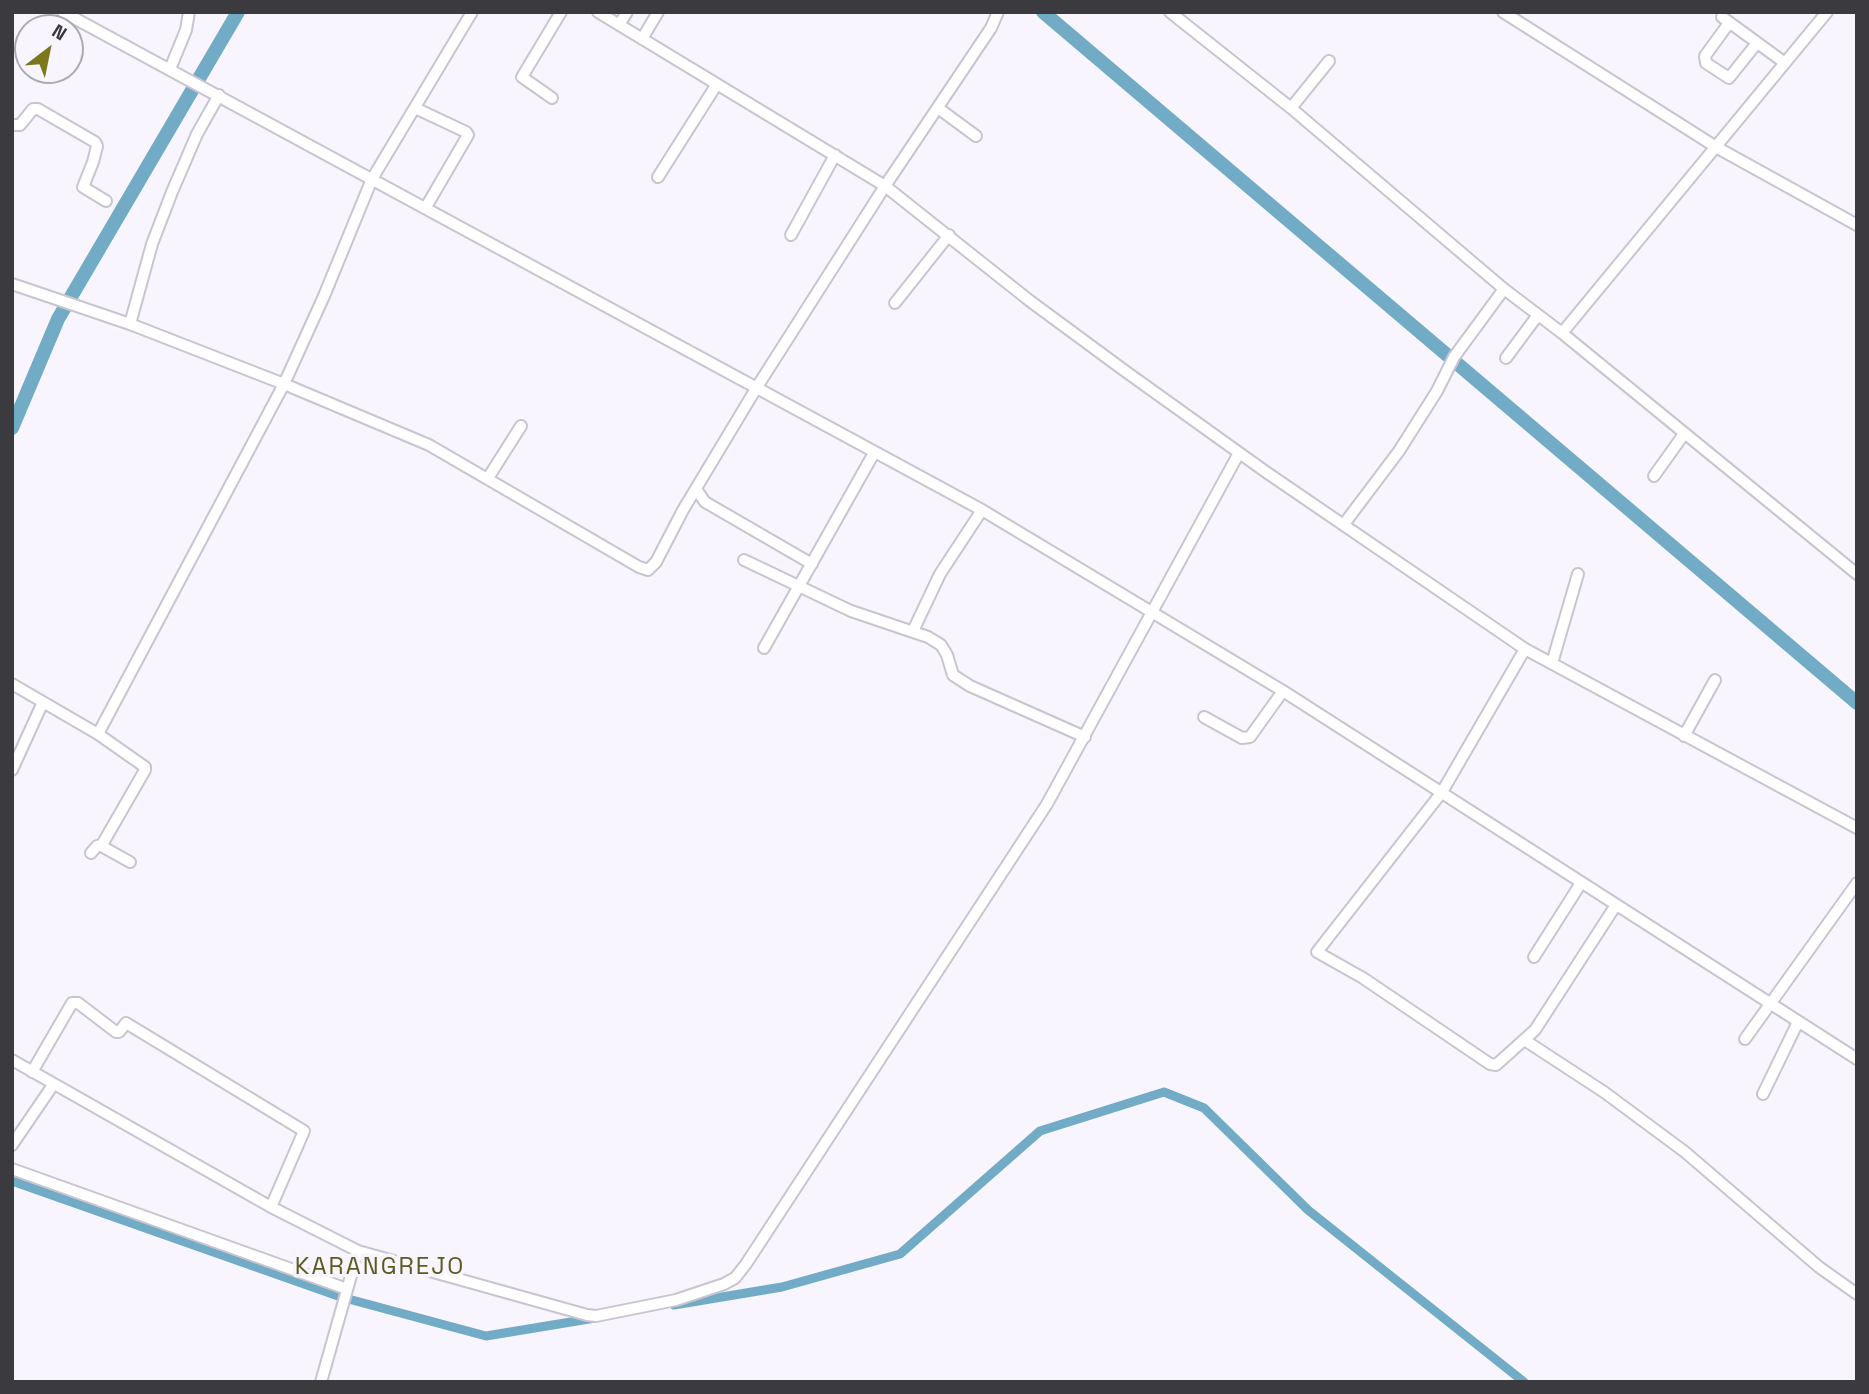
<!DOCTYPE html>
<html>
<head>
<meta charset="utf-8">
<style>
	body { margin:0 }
	#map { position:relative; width:1869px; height:1394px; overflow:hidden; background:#f8f5fe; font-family:"Space Grotesk",sans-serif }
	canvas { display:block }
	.frame { position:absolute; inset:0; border:14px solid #3b3a3e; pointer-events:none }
	.north { position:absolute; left:14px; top:14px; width:70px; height:70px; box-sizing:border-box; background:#f8f5fe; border:2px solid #acaab1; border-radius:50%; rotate:32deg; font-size:19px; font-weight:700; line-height:28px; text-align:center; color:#3b3a3e }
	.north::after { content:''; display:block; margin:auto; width:24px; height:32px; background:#7a771d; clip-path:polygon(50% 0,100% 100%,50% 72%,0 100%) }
</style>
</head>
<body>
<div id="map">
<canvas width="1869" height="1394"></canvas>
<div class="frame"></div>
<div class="north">N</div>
</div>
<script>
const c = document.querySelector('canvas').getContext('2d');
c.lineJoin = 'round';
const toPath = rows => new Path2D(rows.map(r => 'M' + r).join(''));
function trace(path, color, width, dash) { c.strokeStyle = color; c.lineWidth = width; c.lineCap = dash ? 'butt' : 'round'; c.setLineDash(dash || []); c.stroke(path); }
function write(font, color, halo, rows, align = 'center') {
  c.font = font + ' "Space Grotesk",sans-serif'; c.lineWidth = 7; c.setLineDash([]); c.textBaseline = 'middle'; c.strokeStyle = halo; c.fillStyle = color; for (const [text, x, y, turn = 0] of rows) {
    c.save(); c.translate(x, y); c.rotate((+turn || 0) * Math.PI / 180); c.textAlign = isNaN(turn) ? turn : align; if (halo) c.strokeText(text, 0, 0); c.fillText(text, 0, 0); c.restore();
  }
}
const canal = toPath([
	[12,1181,341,1297,486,1336,595,1318],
	[674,1305,782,1287,900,1254,1040,1131,1164,1092,1204,1108,1308,1210,1524,1382]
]);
const river = toPath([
	[1043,12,1857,703],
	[12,428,58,319,238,12]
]);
const minor = toPath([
	[63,12,982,510,1283,691,1857,1059],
	[598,12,885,186,1030,301,1125,371,1266,472,1525,649,1857,828],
	[1170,12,1291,108,1504,289,1562,333,1857,574],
	[1503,12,1716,147,1857,225],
	[1722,17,1785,63],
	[1729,23,1705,56,1706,63,1729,78,1757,43],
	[619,25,627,12],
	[642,39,658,12],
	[170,69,186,30,189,12],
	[552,98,522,77,561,12],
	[415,108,466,132,468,135,426,207],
	[938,108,976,136],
	[1291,108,1329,61],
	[12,125,20,125,33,109,38,109,95,142,97,146,93,162,83,187,106,201],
	[658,177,717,84],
	[791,235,835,155],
	[12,284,130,324,284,384,429,445,639,567,648,570,656,562,683,510,757,387,885,186,991,28,998,12],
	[895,303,949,235],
	[130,324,152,244,172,192,197,134,219,95],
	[1562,333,1827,12],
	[1506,358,1538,315],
	[1654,476,1684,434],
	[488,478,521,426],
	[696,489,705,502,812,564],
	[1344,524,1399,451,1437,391,1454,357,1504,289],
	[744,560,851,611,928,637,941,645,947,655,953,675,970,686,1085,737],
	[913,631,940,574,982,510],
	[764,648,874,453],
	[1525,649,1442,792,1317,952,1363,978,1490,1064,1496,1065,1535,1030,1616,905],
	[1552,663,1578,574],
	[12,684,98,734,145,767,145,770,103,843,103,847,130,862],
	[1204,717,1242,738,1250,737,1283,691],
	[98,734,284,384,324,296,372,179,472,12],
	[1684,736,1715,680],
	[12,770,43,702],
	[91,853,97,846,102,845],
	[1534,957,1581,883],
	[1745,1039,1857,883],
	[1526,1041,1604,1092,1685,1152,1819,1267,1857,1294],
	[12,1060,271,1207,358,1251,587,1315,596,1316,676,1300,724,1284,735,1278,746,1264,1047,804,1239,453],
	[32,1072,72,1003,78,1003,116,1032,119,1032,126,1023,304,1131,271,1207],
	[1763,1094,1798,1022],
	[12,1145,53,1085],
	[12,1169,347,1289],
	[321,1382,358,1251]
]);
const quarterNames = [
	["KARANGREJO",380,1267]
];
trace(canal, '#72abc6', 9);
trace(river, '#72abc6', 14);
trace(minor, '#c8c5d0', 14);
trace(minor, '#fff', 10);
c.letterSpacing = '2px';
write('24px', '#5c5a1f', '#f8f5fe', quarterNames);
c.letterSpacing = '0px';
</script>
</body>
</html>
